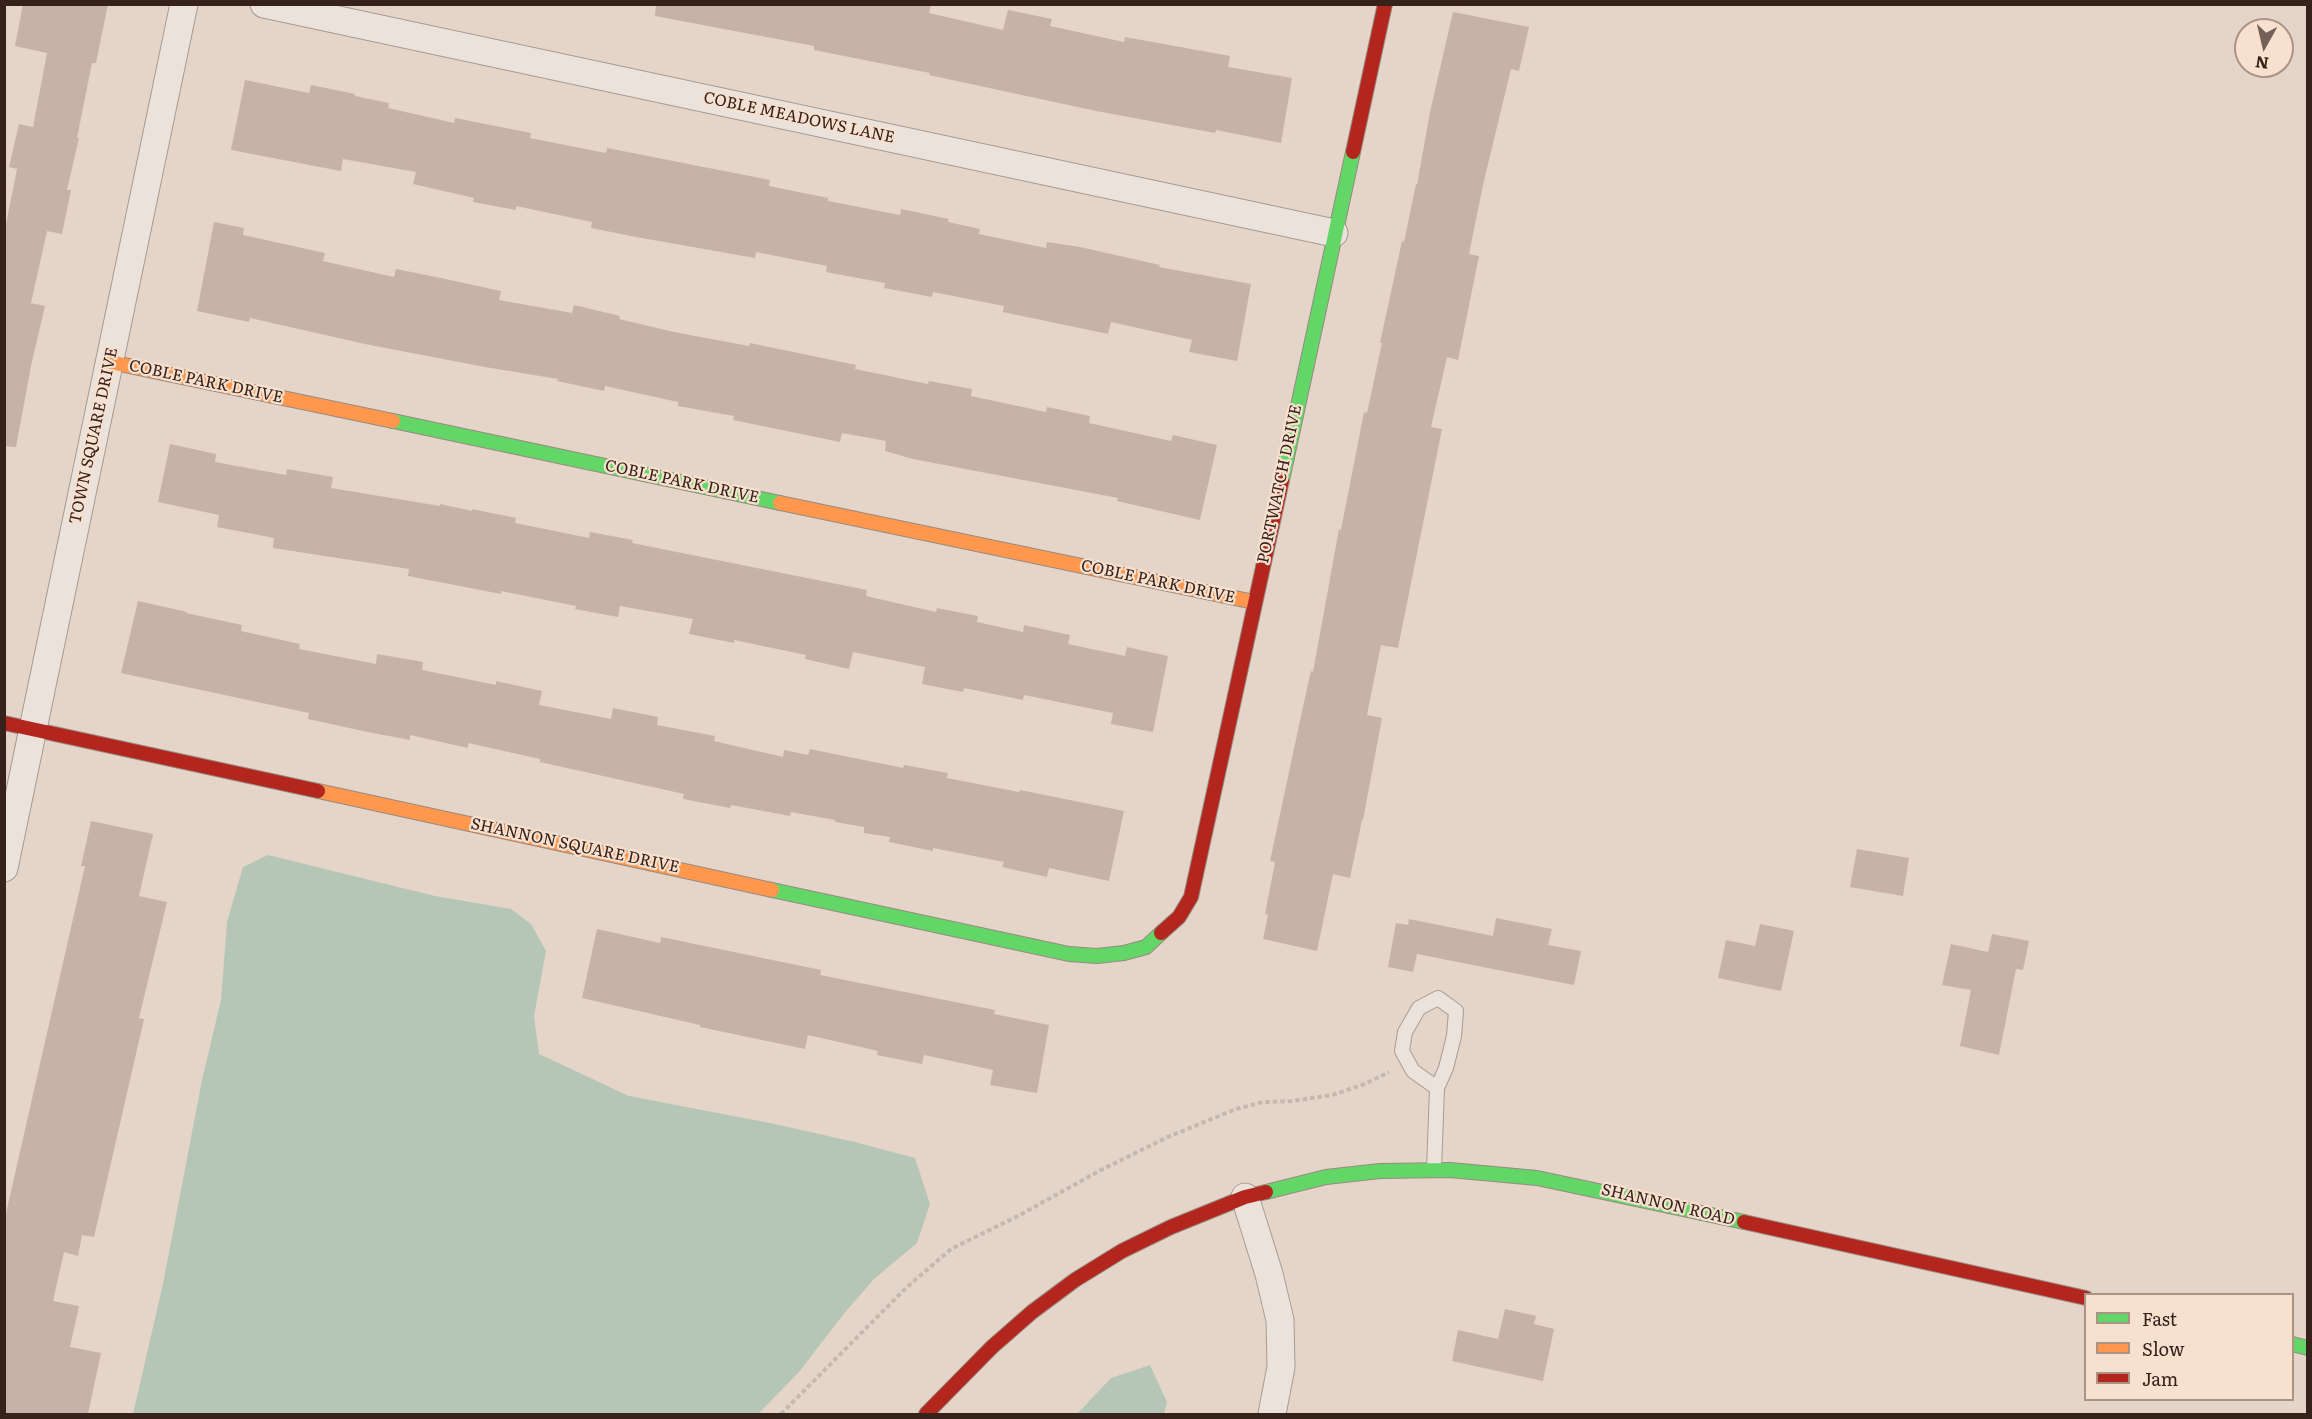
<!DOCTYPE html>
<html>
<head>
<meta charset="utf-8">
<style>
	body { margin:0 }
	#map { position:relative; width:2312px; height:1419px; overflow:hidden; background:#e4d5c8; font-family:Literata,serif }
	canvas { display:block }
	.frame { position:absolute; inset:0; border:6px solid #36211b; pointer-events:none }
	.legend { position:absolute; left:2084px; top:1293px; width:210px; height:108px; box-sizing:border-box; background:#f7e0cd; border:2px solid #aa9486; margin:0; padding:8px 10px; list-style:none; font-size:18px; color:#36211b }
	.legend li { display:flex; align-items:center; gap:12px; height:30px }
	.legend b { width:30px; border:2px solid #aa9486 }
	.north { position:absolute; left:2234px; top:18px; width:60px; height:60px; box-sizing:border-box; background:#f7e0cd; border:2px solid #aa9486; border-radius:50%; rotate:188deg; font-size:16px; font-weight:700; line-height:24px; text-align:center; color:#36211b }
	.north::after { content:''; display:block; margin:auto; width:21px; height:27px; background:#736058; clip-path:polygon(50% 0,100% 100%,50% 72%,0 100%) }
</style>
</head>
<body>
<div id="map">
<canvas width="2312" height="1419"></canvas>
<div class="frame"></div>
<ul class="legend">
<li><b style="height:8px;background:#63d668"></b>Fast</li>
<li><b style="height:8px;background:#ff974d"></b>Slow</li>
<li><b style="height:8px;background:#b3261e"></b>Jam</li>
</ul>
<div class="north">N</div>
</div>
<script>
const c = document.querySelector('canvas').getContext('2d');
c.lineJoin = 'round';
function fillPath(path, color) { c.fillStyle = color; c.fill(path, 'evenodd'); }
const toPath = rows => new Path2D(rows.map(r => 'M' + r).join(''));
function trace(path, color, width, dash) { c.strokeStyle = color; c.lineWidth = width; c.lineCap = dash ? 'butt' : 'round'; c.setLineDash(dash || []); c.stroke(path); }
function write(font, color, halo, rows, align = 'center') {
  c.font = font + ' Literata,serif'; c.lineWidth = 4.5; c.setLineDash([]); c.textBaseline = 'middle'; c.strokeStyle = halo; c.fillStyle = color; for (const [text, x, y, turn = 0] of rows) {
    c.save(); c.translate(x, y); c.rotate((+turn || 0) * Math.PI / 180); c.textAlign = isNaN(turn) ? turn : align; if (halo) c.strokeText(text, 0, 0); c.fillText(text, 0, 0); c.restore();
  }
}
const water = toPath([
	[268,855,435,896,511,909,531,924,546,951,534,1016,539,1054,629,1096,770,1123,855,1142,915,1158,930,1204,917,1243,874,1279,842,1316,799,1372,758,1414,133,1414,163,1284,202,1080,221,1000,227,922,243,867],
	[1150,1365,1167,1402,1164,1414,1077,1414,1111,1378]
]);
const building = toPath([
	[23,4,108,4,96,63,92,63,77,138,79,138,67,190,71,190,62,234,47,231,31,303,45,306,31,366,16,447,4,446,4,234,17,169,9,167,19,124,33,127,47,53,15,46],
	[656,4,931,4,929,13,1003,30,1008,10,1052,19,1050,26,1124,42,1125,37,1230,56,1228,67,1292,78,1281,143,1216,130,1215,133,1096,111,929,75,930,73,814,50,814,46,655,16],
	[1453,12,1529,27,1519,71,1511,69,1483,185,1469,254,1479,256,1458,360,1447,357,1431,427,1442,429,1398,648,1381,645,1367,715,1382,718,1363,820,1362,820,1350,878,1333,874,1317,951,1263,939,1268,915,1265,914,1275,862,1270,861,1304,702,1311,671,1313,672,1339,529,1341,530,1364,412,1367,413,1382,343,1380,343,1402,241,1404,242,1416,184,1417,185,1430,112],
	[245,80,309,93,311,85,355,94,355,96,389,103,388,108,454,123,455,118,531,133,530,138,606,153,607,148,770,180,769,186,828,198,828,201,900,215,901,209,949,219,948,222,980,229,979,234,1046,248,1047,242,1080,247,1160,265,1159,267,1251,284,1237,361,1189,352,1192,340,1111,322,1108,334,1003,312,1004,306,933,292,932,297,884,288,885,283,826,272,827,266,756,252,755,258,636,237,591,228,592,222,516,206,516,210,473,202,474,198,413,184,416,172,343,159,341,171,231,150],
	[214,222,244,228,243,235,325,253,323,261,394,277,396,269,441,278,501,291,499,300,572,313,574,305,620,316,619,319,674,332,749,346,750,343,856,365,855,369,928,384,929,381,972,389,971,396,1046,412,1047,407,1090,416,1089,423,1171,441,1173,435,1217,445,1200,520,1117,501,1118,498,913,459,885,451,886,441,842,433,840,442,733,420,734,416,678,406,678,402,605,386,604,391,557,381,558,379,485,367,365,344,250,318,249,322,197,311],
	[170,444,216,454,215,462,286,475,287,469,333,477,331,488,440,506,440,504,472,511,472,509,516,518,515,523,589,538,590,532,633,540,632,543,867,590,866,596,936,612,937,608,978,616,977,622,1023,632,1024,625,1070,635,1068,644,1125,656,1127,647,1168,656,1153,732,1111,724,1113,713,1024,695,1023,700,964,688,963,692,922,684,925,667,853,652,849,669,805,659,806,655,734,640,734,643,689,634,693,619,620,606,618,617,575,609,576,606,501,591,501,594,408,576,409,569,273,548,274,538,217,527,219,515,158,502],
	[138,601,187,612,186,613,242,625,241,631,300,644,299,649,376,664,377,654,423,662,422,670,496,685,496,681,542,691,539,705,611,719,613,708,658,717,657,725,715,736,714,741,783,757,784,750,808,755,810,749,903,768,904,765,948,773,947,778,1019,792,1020,790,1124,811,1109,881,1049,868,1047,877,1002,867,1004,862,933,848,933,851,889,842,890,837,864,833,864,827,835,822,835,820,791,812,790,816,731,805,730,808,683,799,684,794,540,762,540,759,468,743,468,748,410,735,410,740,363,731,308,719,309,713,121,673],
	[91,821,153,834,139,896,167,902,139,1018,144,1019,94,1237,82,1235,78,1256,64,1252,53,1301,79,1306,70,1347,101,1353,88,1414,4,1414,4,1222,85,866,81,866],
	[1857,849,1909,858,1903,896,1850,887],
	[1496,918,1552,929,1548,945,1581,951,1574,985,1417,954,1413,972,1388,967,1396,923,1408,925,1409,919,1493,936],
	[1760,924,1794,931,1781,991,1718,978,1726,940,1755,946],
	[597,929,660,943,661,937,821,970,820,975,995,1010,994,1014,1049,1025,1037,1093,990,1085,993,1070,924,1055,922,1064,877,1055,878,1051,808,1035,805,1049,700,1027,700,1025,582,998],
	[1992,934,2029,941,2023,970,2016,969,1999,1055,1960,1046,1971,990,1942,985,1951,944,1988,952],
	[1505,1309,1536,1316,1534,1324,1554,1329,1543,1381,1452,1361,1458,1330,1498,1339]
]);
const path = toPath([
	[781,1414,906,1288,951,1249,1018,1216,1101,1170,1168,1137,1236,1109,1263,1102,1292,1101,1332,1095,1365,1084,1389,1072]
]);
const lane = toPath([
	[1434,1170,1437,1088,1446,1068,1454,1036,1456,1011,1438,998,1419,1008,1405,1032,1402,1051,1413,1071,1437,1088]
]);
const street = toPath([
	[264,4,1334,233],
	[4,868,184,4],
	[1245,1197,1269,1274,1280,1320,1281,1367,1272,1414]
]);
const fast = toPath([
	[393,421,780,503],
	[1282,480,1353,152],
	[772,890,1069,954,1097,956,1124,953,1146,947,1161,933],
	[1266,1192,1326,1177,1380,1171,1450,1170,1537,1178,1744,1222],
	[2292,1344,2308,1348]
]);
const slow = toPath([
	[110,362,393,421],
	[780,503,1254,602],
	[318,791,772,890]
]);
const jam = toPath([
	[1353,152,1385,4],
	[4,723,318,791],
	[1161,933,1179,917,1191,897,1282,480],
	[1744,1222,2086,1298],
	[926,1414,992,1347,1032,1312,1075,1280,1122,1251,1171,1227,1245,1197,1266,1192]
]);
const streetNames = [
	["COBLE MEADOWS LANE",799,118,12],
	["COBLE PARK DRIVE",206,382,12],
	["TOWN SQUARE DRIVE",94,436,-78],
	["COBLE PARK DRIVE",682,482,12],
	["PORTWATCH DRIVE",1280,484,-78],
	["COBLE PARK DRIVE",1158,582,12],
	["SHANNON SQUARE DRIVE",575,846,12],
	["SHANNON ROAD",1668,1205,13]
];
fillPath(water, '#b5c6b6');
fillPath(building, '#c7b2a9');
trace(lane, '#a89b92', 16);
trace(street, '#a89b92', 29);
trace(fast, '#988a82', 16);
trace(slow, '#988a82', 16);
trace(jam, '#988a82', 16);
trace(path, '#c3b9b2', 4, [4.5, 3]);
trace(lane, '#ebe2db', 14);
trace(street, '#ebe2db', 27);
trace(fast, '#63d668', 14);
trace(slow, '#ff974d', 14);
trace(jam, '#b3261e', 14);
write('16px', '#36211b', '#f7e0cd', streetNames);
</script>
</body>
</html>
